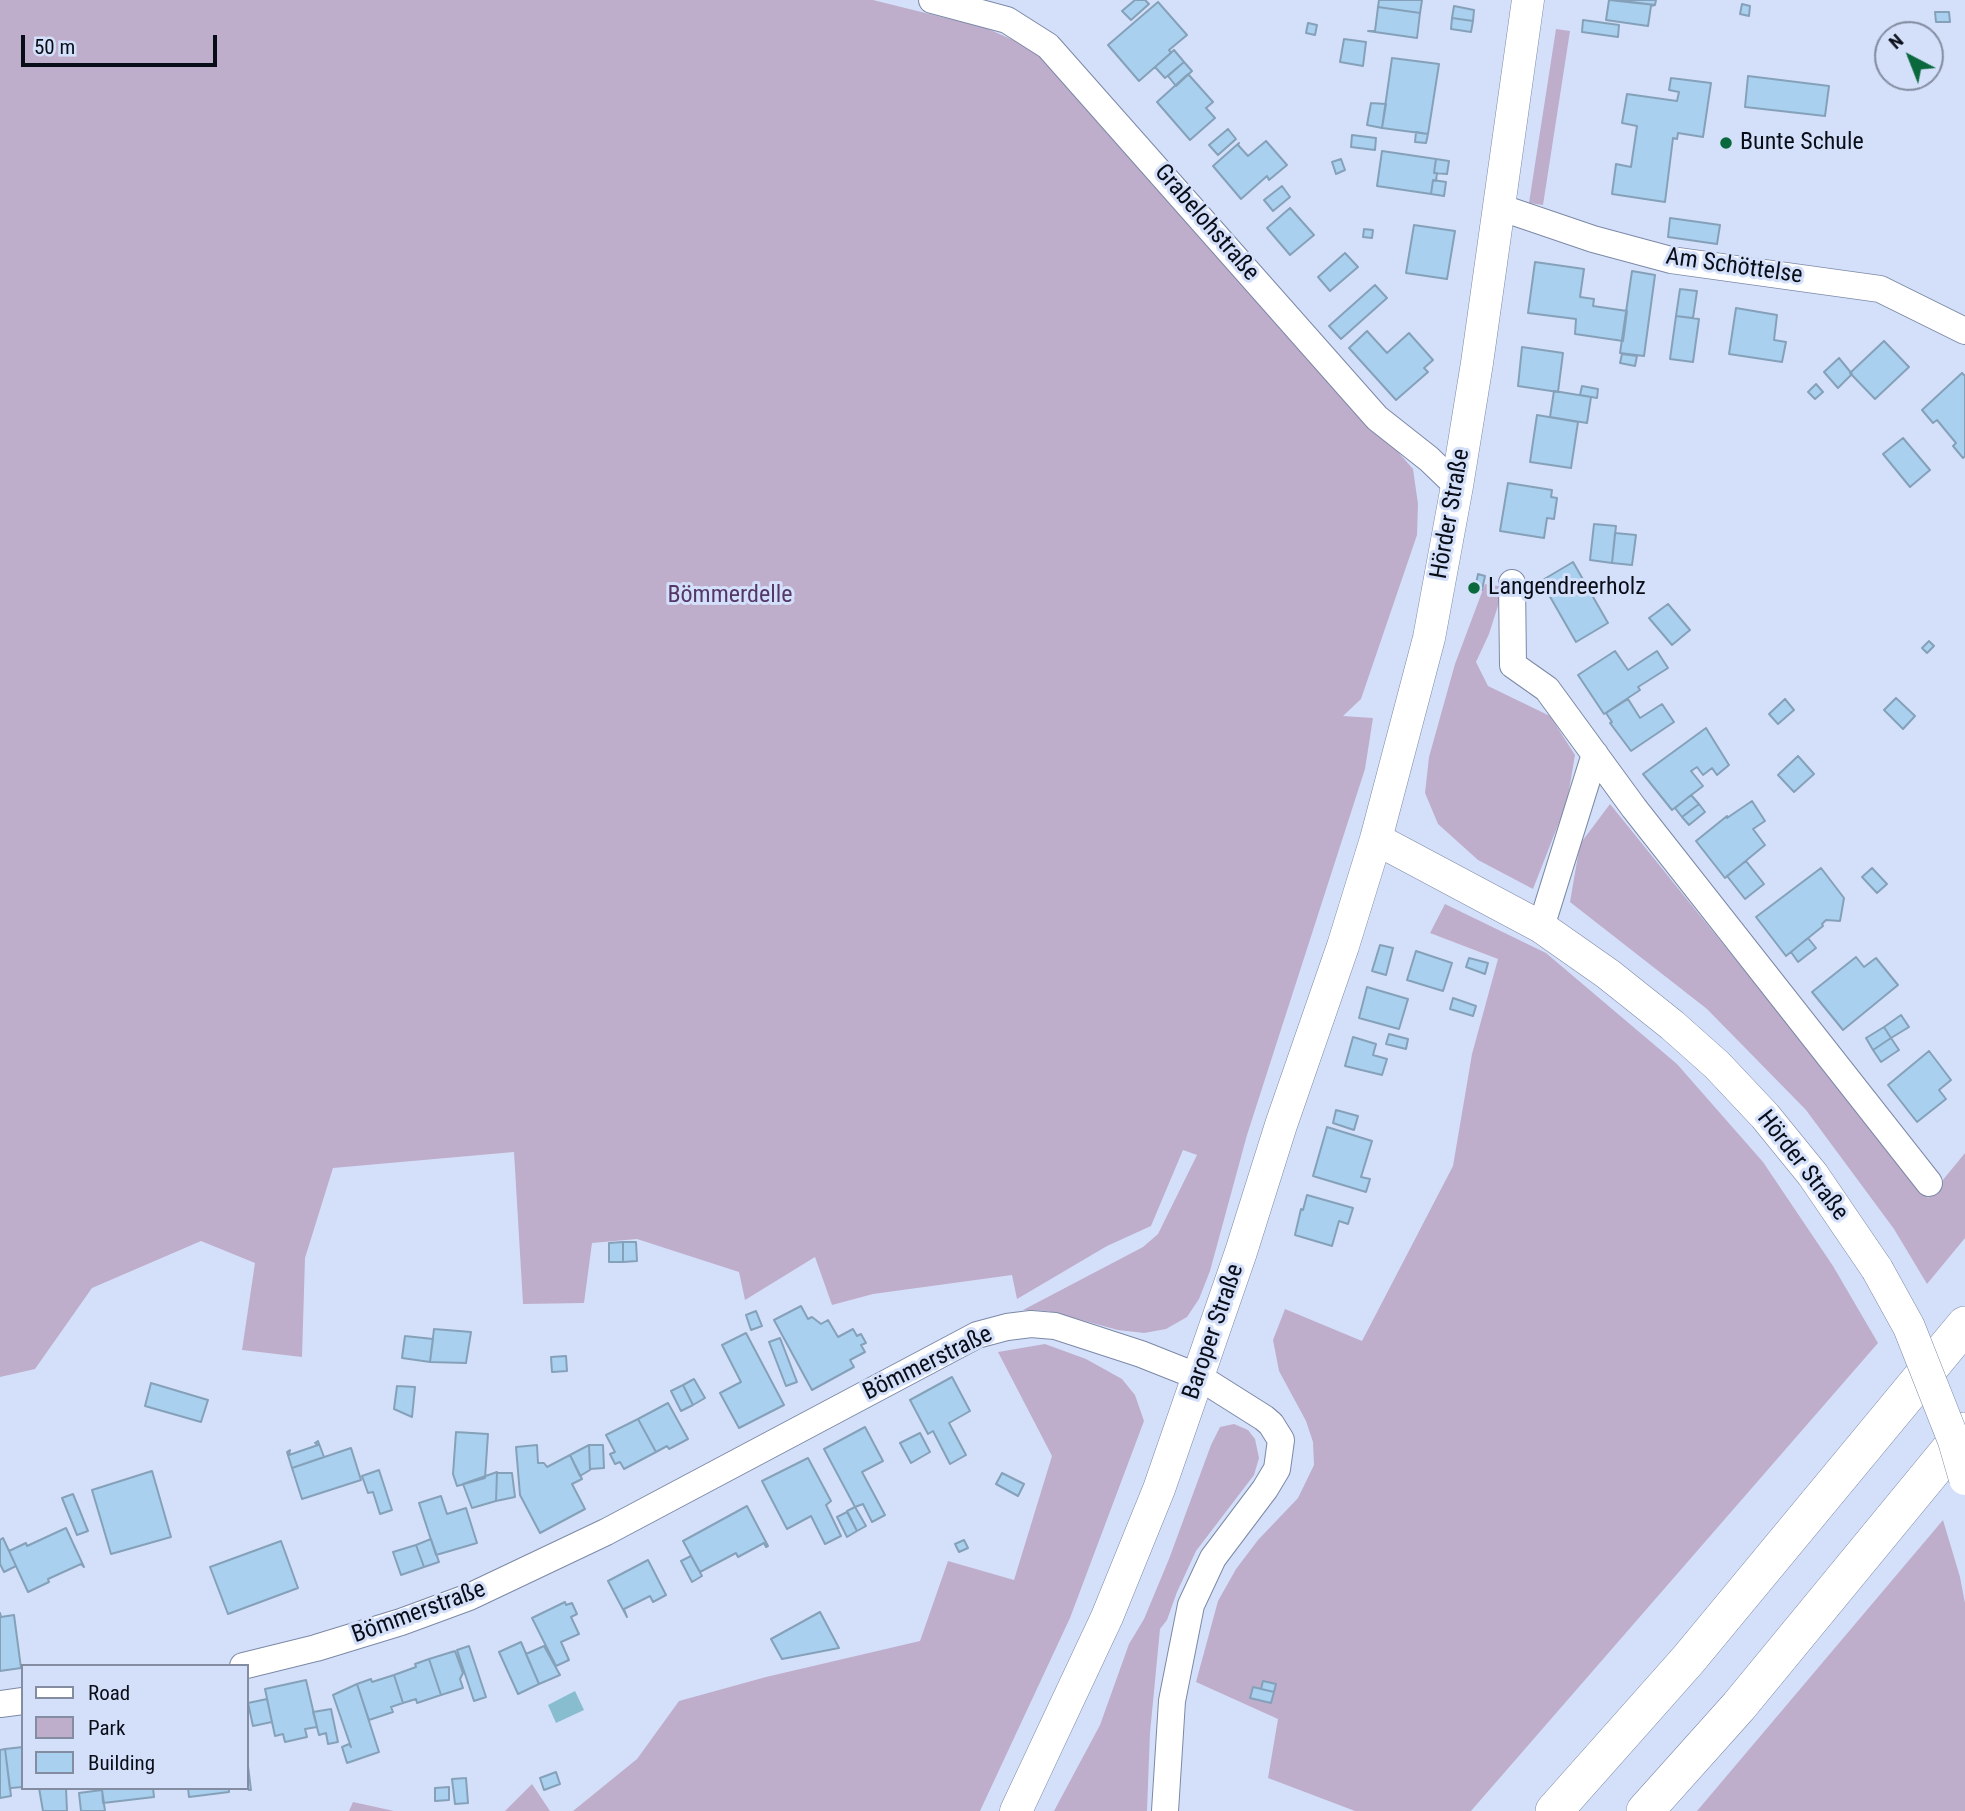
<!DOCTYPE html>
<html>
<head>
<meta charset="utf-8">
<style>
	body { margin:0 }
	#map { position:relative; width:1965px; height:1811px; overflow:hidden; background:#d4e0fa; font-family:"Roboto Condensed",sans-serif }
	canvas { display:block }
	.legend { position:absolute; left:21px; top:1664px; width:228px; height:126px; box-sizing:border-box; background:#d4e0fa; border:2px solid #838ca0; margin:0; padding:9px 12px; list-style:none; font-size:21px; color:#090d18 }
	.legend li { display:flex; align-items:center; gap:14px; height:35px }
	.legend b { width:35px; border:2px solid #838ca0 }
	.north { position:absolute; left:1874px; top:21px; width:70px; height:70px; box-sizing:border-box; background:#d4e0fa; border:2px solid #838ca0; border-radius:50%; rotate:318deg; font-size:19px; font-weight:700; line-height:28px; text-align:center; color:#090d18 }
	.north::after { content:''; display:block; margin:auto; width:24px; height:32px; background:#09683c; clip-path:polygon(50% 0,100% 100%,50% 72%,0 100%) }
	.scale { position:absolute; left:21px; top:35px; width:196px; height:32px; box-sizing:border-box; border:4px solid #090d18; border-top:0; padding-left:9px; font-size:21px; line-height:24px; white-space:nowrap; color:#090d18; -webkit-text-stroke:5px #d4e0fa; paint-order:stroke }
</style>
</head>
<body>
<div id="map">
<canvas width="1965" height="1811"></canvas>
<ul class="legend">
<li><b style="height:9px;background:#fff"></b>Road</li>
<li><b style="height:19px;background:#bfaecb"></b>Park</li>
<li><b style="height:19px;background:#aad0f0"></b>Building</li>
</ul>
<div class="north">N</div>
<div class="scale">50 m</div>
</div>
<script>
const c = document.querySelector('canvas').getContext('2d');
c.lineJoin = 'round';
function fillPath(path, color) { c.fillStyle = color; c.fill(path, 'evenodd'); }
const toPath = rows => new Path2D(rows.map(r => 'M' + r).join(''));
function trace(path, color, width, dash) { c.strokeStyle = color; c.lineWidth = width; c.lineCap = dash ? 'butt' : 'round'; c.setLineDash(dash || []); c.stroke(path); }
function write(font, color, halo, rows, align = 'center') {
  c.font = font + ' "Roboto Condensed",sans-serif'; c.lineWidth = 6; c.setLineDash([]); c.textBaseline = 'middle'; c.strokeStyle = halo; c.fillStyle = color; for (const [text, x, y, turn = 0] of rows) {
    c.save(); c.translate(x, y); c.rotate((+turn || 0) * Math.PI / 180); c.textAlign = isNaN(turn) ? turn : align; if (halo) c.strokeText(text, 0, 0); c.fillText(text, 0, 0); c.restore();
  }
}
const green = toPath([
	[0,0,873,0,986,28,1031,48,1077,86,1413,469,1418,504,1417,535,1361,699,1343,716,1373,718,1365,769,1247,1135,1210,1271,1199,1299,1187,1317,1166,1329,1144,1333,1118,1330,1048,1311,1023,1310,1143,1247,1158,1234,1197,1155,1183,1150,1151,1226,1107,1246,1017,1299,1012,1275,873,1294,832,1305,815,1257,745,1300,739,1272,637,1239,592,1243,584,1303,523,1304,514,1152,333,1168,305,1258,302,1357,242,1350,255,1263,201,1241,92,1288,35,1369,0,1377],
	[1556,29,1570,31,1543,205,1529,203],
	[1485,584,1504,587,1489,634,1476,662,1488,686,1550,716,1575,755,1567,802,1533,889,1478,860,1438,824,1425,793,1429,757,1455,664],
	[1610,804,1928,1198,1965,1153,1965,1238,1927,1284,1894,1229,1806,1110,1707,1009,1570,902,1580,844],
	[1445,904,1546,953,1677,1064,1763,1162,1833,1266,1878,1343,1471,1811,1355,1811,1268,1778,1278,1719,1196,1682,1218,1601,1236,1569,1258,1540,1298,1498,1314,1465,1313,1442,1306,1421,1279,1371,1273,1340,1285,1309,1362,1341,1453,1166,1472,1054,1498,959,1430,933],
	[1045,1344,1086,1359,1122,1379,1135,1395,1144,1421,1070,1618,980,1811,573,1811,637,1759,679,1701,766,1677,920,1641,948,1561,1014,1580,1052,1456,998,1352],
	[1234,1424,1248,1430,1255,1439,1259,1458,1254,1475,1196,1551,1177,1592,1167,1620,1160,1629,1150,1733,1147,1811,1054,1811,1100,1725,1129,1644,1144,1619,1169,1559,1211,1445,1220,1427],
	[1943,1520,1960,1577,1965,1603,1965,1811,1697,1811],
	[532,1784,550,1811,505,1811],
	[353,1802,394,1811,349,1811]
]);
const water = toPath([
	[575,1691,584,1710,556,1723,548,1705]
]);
const building = toPath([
	[1135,0,1145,0,1149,4,1131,20,1122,11,1135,0],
	[1379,0,1422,0,1420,13,1378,7,1379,0],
	[1609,0,1655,5,1651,6,1648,26,1606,20,1609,0],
	[1616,0,1656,0,1655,5,1616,0],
	[1158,2,1187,35,1169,50,1171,53,1139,81,1108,45,1158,2],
	[1742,4,1750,6,1749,16,1740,14,1742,4],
	[1454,6,1474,10,1473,21,1452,18,1454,6],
	[1378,7,1420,13,1417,38,1368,31,1375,31,1378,7],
	[1935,12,1949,12,1950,22,1936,22,1935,12],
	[1452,18,1473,21,1471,32,1451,29,1452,18],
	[1583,20,1619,25,1618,37,1582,32,1583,20],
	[1308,23,1317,25,1315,35,1306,33,1308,23],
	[1344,39,1366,42,1363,66,1340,62,1344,39],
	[1174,50,1184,62,1165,78,1155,67,1174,50],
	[1392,58,1439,64,1428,134,1382,128,1392,58],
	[1184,62,1192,71,1176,86,1168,76,1184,62],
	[1188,74,1213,102,1206,108,1215,118,1190,140,1157,102,1188,74],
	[1748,76,1829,86,1825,116,1745,107,1748,76],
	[1671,78,1711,83,1703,137,1678,133,1677,139,1673,138,1665,202,1612,194,1616,164,1631,167,1637,126,1622,123,1627,94,1677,101,1679,92,1669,90,1671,78],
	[1371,103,1386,104,1382,128,1367,125,1371,103],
	[1228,129,1236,139,1218,155,1209,145,1228,129],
	[1416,132,1428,134,1426,143,1415,142,1416,132],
	[1352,135,1376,138,1375,150,1351,147,1352,135],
	[1266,141,1287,165,1269,180,1267,176,1241,199,1213,166,1239,143,1238,145,1248,156,1266,141],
	[1382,151,1436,159,1434,173,1437,173,1436,181,1433,180,1431,194,1377,186,1382,151],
	[1341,159,1345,170,1336,174,1332,162,1341,159],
	[1436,159,1449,161,1447,174,1434,173,1436,159],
	[1433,180,1446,182,1444,196,1431,194,1433,180],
	[1282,186,1290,197,1273,211,1264,200,1282,186],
	[1290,208,1314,235,1290,255,1267,228,1290,208],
	[1670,218,1720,225,1717,244,1668,237,1670,218],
	[1414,225,1455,231,1447,279,1406,273,1414,225],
	[1364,229,1373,230,1372,238,1363,237,1364,229],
	[1345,253,1358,267,1330,291,1318,277,1345,253],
	[1535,262,1584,269,1580,297,1594,299,1593,306,1627,311,1623,341,1575,334,1576,319,1528,313,1535,262],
	[1632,271,1655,275,1644,356,1620,353,1632,271],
	[1375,285,1387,298,1341,339,1329,326,1375,285],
	[1680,289,1697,291,1693,318,1676,316,1680,289],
	[1736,308,1777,315,1774,340,1786,342,1782,362,1729,354,1736,308],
	[1676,316,1699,319,1693,362,1670,359,1676,316],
	[1367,331,1387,353,1409,333,1433,360,1424,368,1428,372,1396,400,1349,348,1367,331],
	[1884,341,1909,367,1875,399,1850,373,1884,341],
	[1522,347,1563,353,1558,392,1518,386,1522,347],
	[1622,354,1637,356,1635,366,1620,363,1622,354],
	[1839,358,1852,374,1838,388,1824,372,1839,358],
	[1962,373,1965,376,1965,456,1963,458,1953,446,1956,443,1937,420,1933,423,1922,410,1962,373],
	[1816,384,1823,392,1815,399,1808,392,1816,384],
	[1582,386,1598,389,1597,398,1580,395,1582,386],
	[1554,391,1591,397,1587,423,1550,417,1554,391],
	[1537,415,1578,422,1571,468,1530,462,1537,415],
	[1903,438,1930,470,1910,487,1883,454,1903,438],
	[1508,483,1552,490,1551,497,1557,498,1554,519,1547,518,1544,538,1500,531,1508,483],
	[1594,524,1616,526,1612,563,1590,560,1594,524],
	[1615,533,1636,535,1632,565,1612,563,1615,533],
	[1573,562,1608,623,1576,642,1541,581,1573,562],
	[1478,574,1485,576,1482,590,1475,589,1478,574],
	[1668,604,1690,630,1672,645,1649,618,1668,604],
	[1929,641,1934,646,1927,653,1922,648,1929,641],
	[1615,651,1628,670,1657,651,1668,668,1638,687,1640,690,1604,714,1578,675,1615,651],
	[1896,698,1915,716,1903,729,1884,710,1896,698],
	[1628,699,1640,718,1662,704,1674,722,1631,751,1610,723,1612,722,1606,713,1628,699],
	[1785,699,1794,710,1778,724,1769,714,1785,699],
	[1706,728,1729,765,1717,775,1712,768,1703,775,1697,767,1691,771,1703,786,1672,810,1643,774,1706,728],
	[1798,756,1814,774,1794,792,1778,775,1798,756],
	[1691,795,1699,804,1682,817,1675,808,1691,795],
	[1752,801,1765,821,1753,829,1765,845,1725,878,1696,841,1727,816,1727,818,1752,801],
	[1699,804,1705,812,1689,825,1682,817,1699,804],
	[1746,861,1764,884,1745,899,1727,876,1746,861],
	[1821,868,1844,898,1840,921,1826,920,1822,924,1823,926,1786,956,1756,917,1821,868],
	[1872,868,1887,884,1877,893,1862,877,1872,868],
	[1808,938,1816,948,1798,962,1791,952,1808,938],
	[1380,945,1393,948,1386,975,1372,971,1380,945],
	[1416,951,1452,963,1443,991,1407,980,1416,951],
	[1856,957,1864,967,1876,958,1898,985,1843,1030,1812,992,1856,957],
	[1469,958,1488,963,1485,974,1466,967,1469,958],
	[1367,987,1408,999,1399,1029,1359,1018,1367,987],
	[1453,998,1476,1006,1473,1016,1450,1009,1453,998],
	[1901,1015,1909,1027,1891,1038,1884,1027,1901,1015],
	[1884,1027,1891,1038,1873,1050,1866,1038,1884,1027],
	[1389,1034,1408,1039,1406,1049,1386,1044,1389,1034],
	[1353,1037,1376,1044,1373,1055,1387,1059,1382,1075,1345,1066,1353,1037],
	[1891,1038,1899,1050,1881,1062,1873,1050,1891,1038],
	[1929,1051,1951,1080,1939,1090,1946,1099,1917,1122,1888,1085,1929,1051],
	[1336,1110,1358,1116,1354,1130,1333,1123,1336,1110],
	[1327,1127,1372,1141,1361,1177,1370,1179,1366,1192,1313,1176,1327,1127],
	[1307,1195,1353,1208,1348,1224,1339,1221,1332,1246,1295,1235,1301,1209,1303,1210,1307,1195],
	[623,1242,636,1242,637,1261,623,1262,623,1242],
	[623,1242,623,1262,609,1262,609,1243,623,1242],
	[801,1306,808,1319,812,1317,821,1324,828,1320,838,1337,853,1329,857,1336,861,1334,866,1343,861,1345,865,1352,850,1360,854,1367,812,1390,774,1320,801,1306],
	[756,1311,762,1326,751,1330,746,1315,756,1311],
	[434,1329,471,1332,466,1363,430,1362,434,1329],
	[746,1333,784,1405,739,1428,720,1393,741,1382,722,1345,746,1333],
	[405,1336,433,1339,430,1362,402,1358,405,1336],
	[780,1338,797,1382,786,1386,769,1342,780,1338],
	[566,1356,567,1371,552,1372,551,1357,566,1356],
	[952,1377,970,1411,949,1423,966,1455,950,1464,933,1431,928,1434,910,1400,952,1377],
	[694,1379,705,1398,693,1405,683,1385,694,1379],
	[151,1383,208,1400,201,1422,145,1406,151,1383],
	[683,1385,693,1405,681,1411,671,1391,683,1385],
	[397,1386,415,1387,412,1417,394,1409,397,1386],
	[668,1403,688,1439,669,1449,667,1446,656,1452,638,1419,668,1403],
	[638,1419,656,1452,624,1469,620,1462,615,1464,610,1454,615,1452,606,1435,638,1419],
	[865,1427,883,1461,862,1472,885,1515,872,1522,863,1504,855,1507,824,1449,865,1427],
	[456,1432,488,1434,485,1478,457,1486,453,1474,456,1432],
	[920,1433,930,1452,911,1463,900,1443,920,1433],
	[318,1441,324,1457,292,1468,287,1452,290,1450,289,1455,318,1445,315,1443,318,1441],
	[537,1445,538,1463,544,1463,547,1467,570,1455,582,1479,572,1484,585,1509,540,1533,520,1495,516,1447,537,1445],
	[589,1445,603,1445,604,1468,590,1469,589,1445],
	[589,1445,590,1470,580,1476,570,1455,589,1445],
	[351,1448,361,1480,302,1499,292,1468,351,1448],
	[808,1458,831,1501,826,1505,841,1536,825,1544,811,1516,787,1529,762,1481,808,1458],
	[379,1470,392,1510,380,1514,373,1492,368,1493,362,1476,379,1470],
	[152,1471,171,1537,111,1554,92,1490,152,1471],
	[497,1472,496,1501,472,1508,463,1484,497,1472],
	[497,1473,512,1473,515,1497,496,1501,497,1473],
	[1002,1473,1024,1484,1018,1496,996,1484,1002,1473],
	[73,1494,88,1531,77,1535,62,1498,73,1494],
	[441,1496,447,1514,466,1508,477,1543,436,1555,419,1503,441,1496],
	[747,1506,768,1546,766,1547,764,1543,738,1557,736,1553,700,1572,683,1541,747,1506],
	[855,1507,866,1526,857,1531,847,1511,855,1507],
	[847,1512,857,1531,847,1537,837,1517,847,1512],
	[66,1528,84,1567,81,1564,48,1579,49,1582,28,1592,9,1551,26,1543,27,1546,66,1528],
	[3,1538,16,1566,4,1572,0,1564,0,1540,3,1538],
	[431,1539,439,1562,424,1567,416,1545,431,1539],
	[964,1540,968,1548,959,1552,955,1544,964,1540],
	[281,1541,298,1588,228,1614,210,1567,281,1541],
	[416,1545,424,1567,401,1575,393,1552,416,1545],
	[691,1556,702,1576,692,1582,681,1561,691,1556],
	[648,1560,666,1595,653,1602,650,1596,624,1609,627,1617,608,1581,648,1560],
	[565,1602,566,1605,572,1603,577,1614,571,1617,579,1634,561,1642,569,1660,556,1666,532,1618,565,1602],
	[820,1612,839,1648,782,1659,771,1639,820,1612],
	[0,1613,1,1617,14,1615,21,1668,0,1671,0,1613],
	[521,1642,539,1684,518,1694,499,1652,521,1642],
	[469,1646,486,1697,474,1701,457,1650,469,1646],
	[544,1646,560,1675,539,1684,526,1654,544,1646],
	[455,1651,463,1673,460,1679,463,1688,441,1695,429,1659,455,1651],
	[429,1659,441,1695,417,1703,416,1699,403,1703,394,1675,416,1667,415,1664,429,1659],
	[394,1675,403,1703,391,1707,393,1712,369,1720,357,1684,371,1679,372,1682,394,1675],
	[306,1680,317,1727,305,1729,307,1737,285,1742,283,1734,275,1736,265,1689,306,1680],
	[1263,1681,1276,1684,1274,1692,1261,1689,1263,1681],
	[357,1684,379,1752,347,1763,342,1747,349,1744,351,1747,333,1695,357,1684],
	[1253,1687,1274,1692,1271,1703,1250,1698,1253,1687],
	[267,1699,272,1722,253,1726,248,1703,267,1699],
	[331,1709,338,1742,328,1744,326,1733,319,1735,313,1712,331,1709],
	[23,1747,23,1787,11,1788,10,1790,5,1749,23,1747],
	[5,1749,11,1796,0,1798,0,1750,5,1749],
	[247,1758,251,1790,249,1790,247,1786,247,1758],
	[556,1772,560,1784,544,1790,540,1778,556,1772],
	[466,1778,468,1803,455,1804,452,1779,466,1778],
	[449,1787,449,1800,435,1801,435,1788,449,1787],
	[39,1788,66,1788,67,1811,43,1811,39,1788],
	[102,1788,153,1788,154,1797,103,1803,102,1788],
	[188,1788,232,1788,229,1789,229,1792,189,1797,188,1788],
	[102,1790,105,1811,81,1811,79,1793,102,1790]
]);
const minor = toPath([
	[932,0,1007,20,1048,46,1377,418,1429,459,1457,486],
	[1499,207,1593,239,1671,260,1880,289,1965,331],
	[1512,583,1513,665,1547,689,1634,808,1929,1183],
	[1541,927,1595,754],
	[243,1666,316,1648,401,1622,469,1597,606,1532,977,1335,1007,1327,1031,1324,1055,1326,1141,1354,1199,1377,1264,1418,1271,1424,1281,1440,1277,1469,1265,1489,1213,1558,1191,1605,1172,1701,1165,1811],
	[0,1704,23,1701]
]);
const major = toPath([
	[1376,839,1541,927,1608,974,1672,1025,1717,1065,1765,1116,1813,1175,1877,1269],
	[1016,1811,1107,1617,1159,1489,1241,1252,1281,1125,1343,946,1376,839,1429,638,1457,486,1477,363,1528,0]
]);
const highway = toPath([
	[1554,1811,1688,1660,1965,1325],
	[1645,1811,1739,1706,1965,1431]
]);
const majorBridge = toPath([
	[1877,1269,1909,1327,1954,1441,1965,1479]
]);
const markers = [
	[1726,143,7,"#09683c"],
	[1474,588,7,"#09683c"]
];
const poiNames = [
	["Bunte Schule",1740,143],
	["Langendreerholz",1488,588]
];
const streetNames = [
	["Grabelohstraße",1206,223,49],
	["Am Schöttelse",1734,267,8],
	["Hörder Straße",1451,514,-80],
	["Hörder Straße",1802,1166,52],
	["Baroper Straße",1214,1332,-71],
	["Bömmerstraße",928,1364,-26],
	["Bömmerstraße",419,1613,-20]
];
const parkNames = [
	["Bömmerdelle",730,596]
];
fillPath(green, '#bfaecb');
fillPath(water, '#88bccf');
fillPath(building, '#aad0f0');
trace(building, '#85a1b9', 2);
trace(minor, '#7c89a6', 28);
trace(major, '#7c89a6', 33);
trace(highway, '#7c89a6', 38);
trace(minor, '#fff', 26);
trace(major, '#fff', 32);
trace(highway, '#fff', 37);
trace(majorBridge, '#7c89a6', 33, []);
trace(majorBridge, '#fff', 32);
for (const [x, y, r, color] of markers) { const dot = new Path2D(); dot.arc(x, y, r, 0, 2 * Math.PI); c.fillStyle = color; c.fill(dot); trace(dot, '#d4e0fa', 2.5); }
write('24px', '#090d18', '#d4e0fa', poiNames, 'left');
write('24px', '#090d18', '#d4e0fa', streetNames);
write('24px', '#55376a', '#d4e0fa', parkNames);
</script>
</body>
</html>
